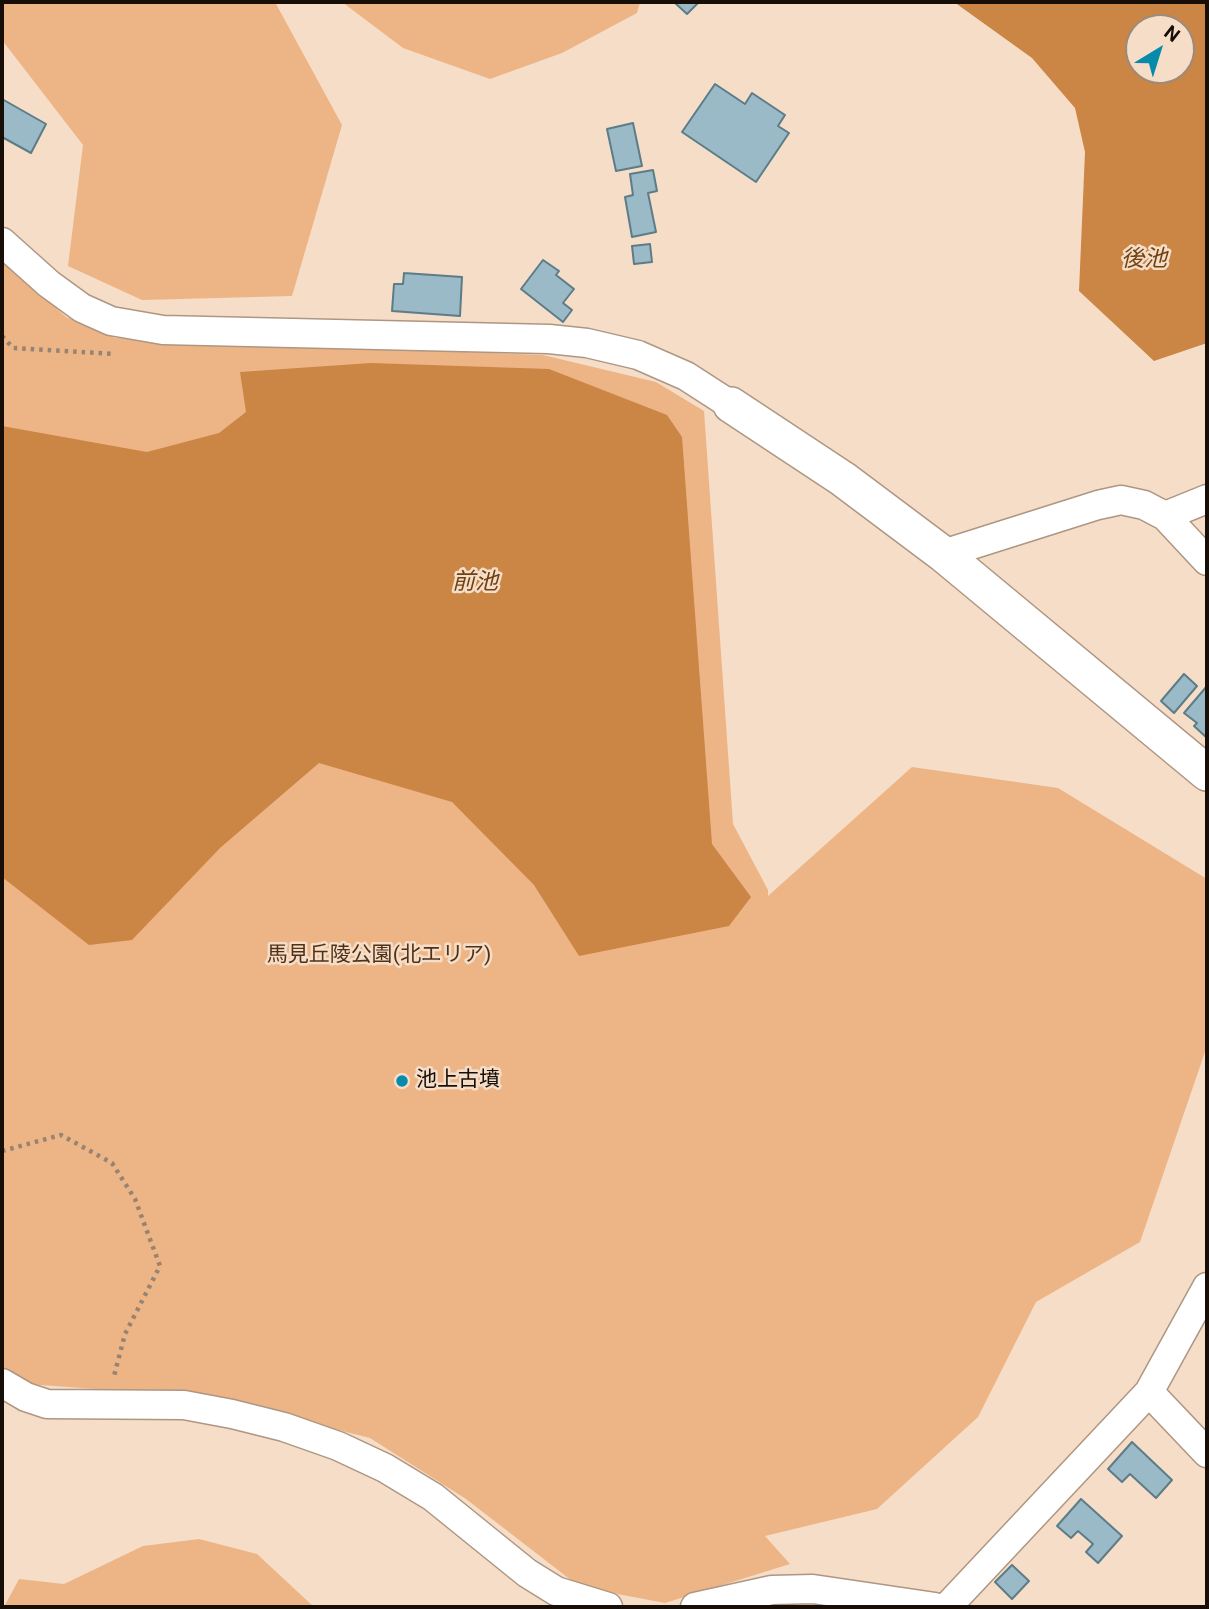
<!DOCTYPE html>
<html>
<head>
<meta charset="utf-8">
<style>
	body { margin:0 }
	#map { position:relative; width:1209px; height:1609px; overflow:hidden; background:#f6ddc8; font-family:Roboto,sans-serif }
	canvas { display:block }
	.frame { position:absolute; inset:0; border:4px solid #160e07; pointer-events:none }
	.north { position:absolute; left:1125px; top:14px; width:70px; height:70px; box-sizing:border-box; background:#f6ddc8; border:2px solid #9c8a7b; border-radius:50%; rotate:38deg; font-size:19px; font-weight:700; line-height:28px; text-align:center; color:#160e07 }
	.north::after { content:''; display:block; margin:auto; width:24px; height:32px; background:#078bab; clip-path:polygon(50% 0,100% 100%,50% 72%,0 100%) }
</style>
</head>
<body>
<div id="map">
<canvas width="1209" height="1609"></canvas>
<div class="frame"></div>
<div class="north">N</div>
</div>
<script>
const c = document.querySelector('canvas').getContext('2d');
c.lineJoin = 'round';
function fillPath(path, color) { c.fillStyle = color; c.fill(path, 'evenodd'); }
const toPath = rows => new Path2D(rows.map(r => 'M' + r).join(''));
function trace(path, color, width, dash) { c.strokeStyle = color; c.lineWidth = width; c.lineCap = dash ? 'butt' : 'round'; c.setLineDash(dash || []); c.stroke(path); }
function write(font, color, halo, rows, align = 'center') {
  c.font = font + ' Roboto,"Noto Sans JP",sans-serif'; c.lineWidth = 5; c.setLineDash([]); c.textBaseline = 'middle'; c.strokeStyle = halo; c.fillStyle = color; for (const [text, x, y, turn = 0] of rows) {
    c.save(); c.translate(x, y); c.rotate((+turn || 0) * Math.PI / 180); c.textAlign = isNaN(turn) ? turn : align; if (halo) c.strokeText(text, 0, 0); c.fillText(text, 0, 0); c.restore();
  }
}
const green = toPath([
	[2,2,275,2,342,125,292,296,142,300,68,266,83,145,2,40],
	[342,2,640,2,637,13,562,53,490,79,403,48],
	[2,260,66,317,115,338,543,355,656,382,704,411,733,824,768,890,768,896,912,767,1058,788,1207,879,1207,1046,1140,1242,1036,1302,978,1417,877,1509,765,1536,790,1564,665,1603,580,1587,466,1499,370,1438,207,1397,26,1384,2,1367],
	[199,1539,257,1554,314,1607,4,1607,19,1579,64,1584,143,1546]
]);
const water = toPath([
	[954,2,1207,2,1207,343,1154,361,1079,291,1085,152,1075,108,1032,58],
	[1139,28,1181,28,1181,70,1139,70],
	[371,363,549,369,667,415,682,437,712,844,751,897,729,926,579,956,534,885,452,802,319,763,220,848,132,940,89,945,2,877,2,426,147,452,219,433,246,412,240,372]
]);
const building = toPath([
	[674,2,699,2,687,14,674,2],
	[715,84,745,104,752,93,785,115,778,126,789,133,756,182,682,132,715,84],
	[2,99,46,124,31,153,2,137,2,99],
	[633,123,642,166,616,171,607,129,633,123],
	[653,170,657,191,648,193,656,232,632,237,625,197,633,195,630,174,653,170],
	[650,244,652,262,634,264,632,246,650,244],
	[543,260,559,271,556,275,574,289,563,303,572,310,563,322,521,289,543,260],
	[404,273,462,277,460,316,392,311,394,284,403,284,404,273],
	[1184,674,1197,686,1174,713,1161,701,1184,674],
	[1207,686,1207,738,1194,726,1197,723,1184,713,1207,686],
	[1132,1442,1172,1480,1156,1498,1130,1474,1122,1482,1108,1469,1132,1442],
	[1081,1499,1122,1536,1098,1563,1086,1552,1093,1544,1078,1531,1071,1538,1057,1526,1081,1499],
	[1012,1565,1029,1581,1012,1599,995,1582,1012,1565]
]);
const path = toPath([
	[2,336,13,348,115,354],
	[2,1151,61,1135,112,1163,135,1199,160,1266,125,1334,114,1376]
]);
const minor = toPath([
	[2,242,49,284,82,308,111,321,163,330,549,339,587,343,638,355,686,376,731,405],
	[1165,516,1207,499],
	[943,554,1098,505,1121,500,1144,505,1165,516,1207,561],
	[2,1383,26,1397,47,1404,184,1405,232,1414,284,1427,338,1446,385,1468,433,1497,527,1573,556,1591,608,1607],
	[1149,1392,1207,1453],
	[695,1607,772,1590,813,1589,935,1607],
	[947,1607,1149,1392,1207,1287]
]);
const tertiary = toPath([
	[731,405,843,479,943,554,1207,773]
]);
const markers = [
	[402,1081,7,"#078bab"]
];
const parkNames = [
	["馬見丘陵公園(北エリア)",379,956]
];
const poiNames = [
	["池上古墳",416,1081]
];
const waterNames = [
	["後池",1144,260],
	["前池",475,583]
];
fillPath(green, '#edb585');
fillPath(water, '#cb8545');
fillPath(building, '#99bac6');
trace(building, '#5c7c87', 2);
trace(minor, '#ae9682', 31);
trace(tertiary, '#ae9682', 38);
trace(path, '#958374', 4.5, [3.5, 5]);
trace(minor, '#fff', 28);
trace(tertiary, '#fff', 35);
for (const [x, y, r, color] of markers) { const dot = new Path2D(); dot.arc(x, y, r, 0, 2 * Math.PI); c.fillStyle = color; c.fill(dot); trace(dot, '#f6ddc8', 2.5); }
write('21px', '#4f3116', '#f6ddc8', parkNames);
write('21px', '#160e07', '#f6ddc8', poiNames, 'left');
write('italic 23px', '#714211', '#f6ddc8', waterNames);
</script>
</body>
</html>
